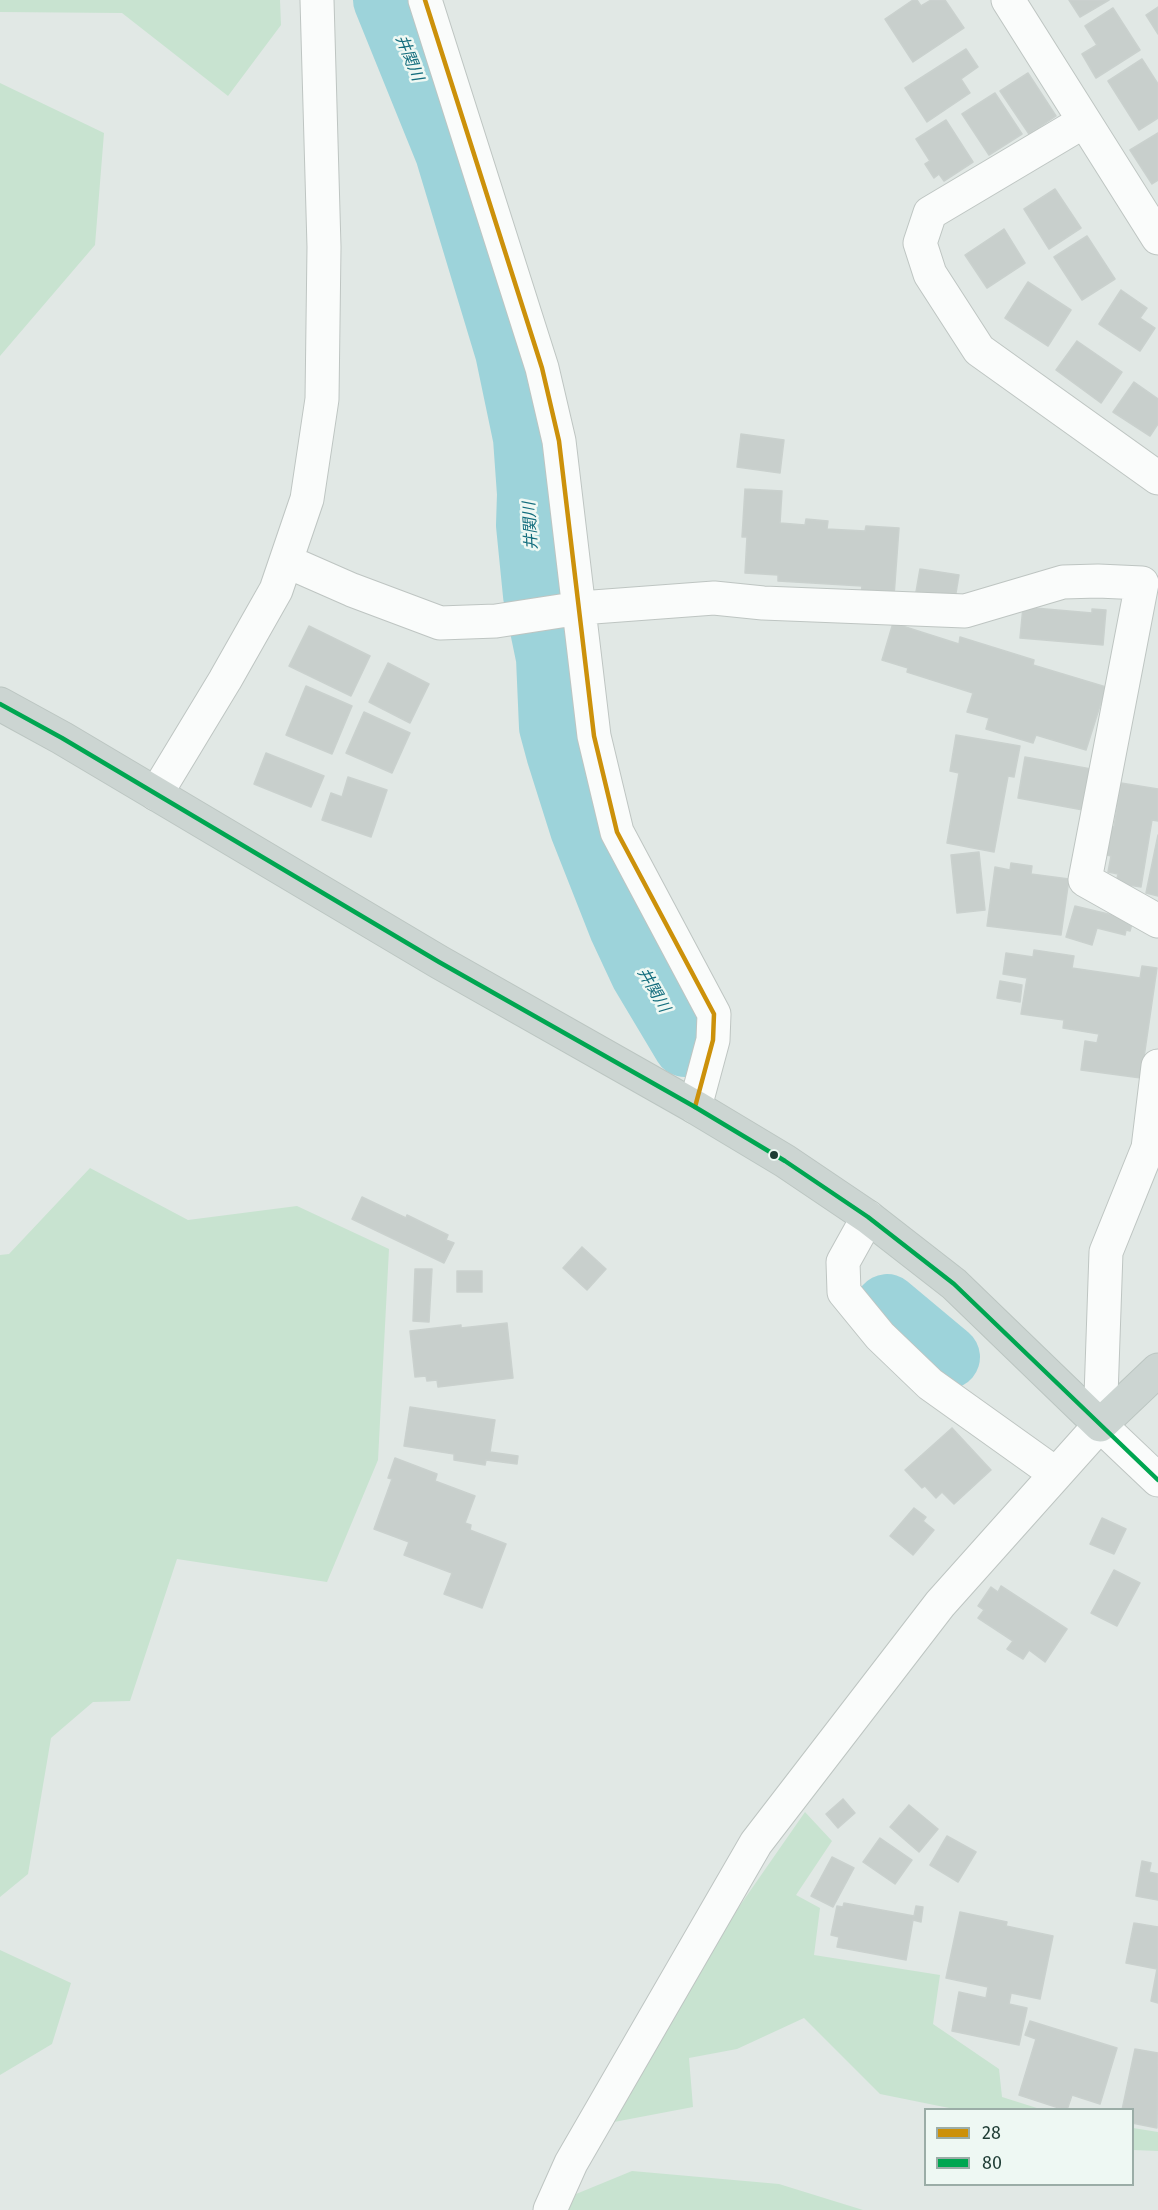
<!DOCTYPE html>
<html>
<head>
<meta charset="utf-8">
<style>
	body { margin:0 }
	#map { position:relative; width:1158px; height:2210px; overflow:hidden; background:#e1e8e5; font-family:"Fira Sans",sans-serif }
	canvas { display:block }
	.legend { position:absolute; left:924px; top:2108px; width:210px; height:78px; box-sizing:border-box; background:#eef8f3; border:2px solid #9bada7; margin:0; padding:8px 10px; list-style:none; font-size:18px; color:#1e3c34 }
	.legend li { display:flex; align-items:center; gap:12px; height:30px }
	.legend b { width:30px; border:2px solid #9bada7 }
</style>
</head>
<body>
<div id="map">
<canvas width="1158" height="2210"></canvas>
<ul class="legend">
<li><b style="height:8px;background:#cc910a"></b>28</li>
<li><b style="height:8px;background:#00a651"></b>80</li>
</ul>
</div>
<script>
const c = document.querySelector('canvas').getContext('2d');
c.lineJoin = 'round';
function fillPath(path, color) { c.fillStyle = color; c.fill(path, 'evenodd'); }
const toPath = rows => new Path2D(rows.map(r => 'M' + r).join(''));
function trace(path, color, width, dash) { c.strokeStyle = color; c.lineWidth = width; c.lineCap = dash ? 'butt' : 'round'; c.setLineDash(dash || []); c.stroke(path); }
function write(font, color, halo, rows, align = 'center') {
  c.font = font + ' "Fira Sans","Noto Sans JP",sans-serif'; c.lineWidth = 5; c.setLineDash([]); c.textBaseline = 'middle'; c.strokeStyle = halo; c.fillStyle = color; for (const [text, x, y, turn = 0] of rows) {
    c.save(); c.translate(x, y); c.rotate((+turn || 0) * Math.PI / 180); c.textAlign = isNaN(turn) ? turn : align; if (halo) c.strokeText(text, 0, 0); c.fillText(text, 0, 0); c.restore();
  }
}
const green = toPath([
	[0,0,280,0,281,25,228,96,122,13,0,12],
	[0,83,104,133,95,245,0,356],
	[90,1168,188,1220,297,1206,389,1249,378,1460,327,1582,177,1559,130,1701,93,1702,51,1738,28,1874,0,1897,0,1255,9,1254],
	[805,1812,832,1841,796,1895,820,1908,814,1955,940,1975,933,2024,999,2069,1002,2097,1040,2109,954,2109,880,2094,804,2018,737,2049,689,2058,693,2107,614,2122,693,1973],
	[0,1950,71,1983,52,2044,0,2075],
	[1133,2128,1158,2132,1158,2151,1133,2150],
	[632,2171,779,2184,863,2210,568,2210,576,2194]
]);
const river = toPath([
	[385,0,447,153,507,352,525,438,529,494,528,525,535,595,548,658,551,727,558,753,582,829,621,928,642,973,685,1045],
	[887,1306,948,1357]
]);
const building = toPath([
	[913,0,917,0,921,6,931,0,945,0,964,28,913,62,885,19,913,0],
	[1069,0,1109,0,1080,17,1069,0],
	[1158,7,1158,34,1146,15,1158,7],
	[1113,8,1140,50,1096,78,1082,54,1097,45,1085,26,1113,8],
	[966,49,978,67,961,79,970,93,927,122,905,88,966,49],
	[1142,59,1158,84,1158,118,1139,130,1108,81,1142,59],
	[1028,73,1056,116,1029,134,1000,91,1028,73],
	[995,93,1022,134,989,155,962,114,995,93],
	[946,120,973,162,944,181,939,174,934,178,925,164,930,161,916,139,946,120],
	[1158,133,1158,180,1152,184,1130,150,1158,133],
	[1055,189,1081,228,1049,249,1024,209,1055,189],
	[1004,229,1025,263,987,288,965,255,1004,229],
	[1087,236,1115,279,1082,300,1054,257,1087,236],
	[1028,282,1071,310,1048,346,1005,318,1028,282],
	[1121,290,1147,308,1140,318,1155,328,1140,351,1099,324,1121,290],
	[1077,341,1122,372,1101,403,1056,370,1077,341],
	[1134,382,1158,399,1158,424,1150,436,1113,412,1134,382],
	[741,434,784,440,780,473,737,467,741,434],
	[745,489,782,491,780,523,805,525,806,519,828,521,827,529,865,531,866,526,899,528,894,596,861,594,862,586,778,581,778,575,745,573,747,537,742,537,745,489],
	[920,569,959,575,955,599,916,592,920,569],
	[1023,607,1092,613,1092,609,1106,610,1103,645,1020,638,1023,607],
	[893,623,959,644,960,637,1034,660,1033,665,1106,687,1086,750,1036,735,1033,743,986,729,989,718,967,712,973,693,907,672,908,668,882,660,893,623],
	[309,626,370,656,351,696,289,666,309,626],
	[388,663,429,684,410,723,369,702,388,663],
	[306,686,352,706,332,754,286,735,306,686],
	[364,712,410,733,392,773,346,753,364,712],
	[956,735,1020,746,1014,777,1008,776,994,852,947,843,959,773,950,771,956,735],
	[266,753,324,776,311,807,254,784,266,753],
	[1025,757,1091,769,1083,810,1018,798,1025,757],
	[348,777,387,790,371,837,322,820,331,793,342,797,348,777],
	[1121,783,1158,789,1158,821,1152,820,1141,887,1116,883,1118,874,1108,872,1111,856,1103,854,1109,826,1114,827,1121,783],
	[1158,835,1158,896,1146,893,1158,835],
	[979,852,985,910,957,913,951,855,979,852],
	[1011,863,1032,866,1031,874,1069,879,1061,935,987,926,995,867,1010,870,1011,863],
	[1075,906,1133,920,1130,931,1126,930,1125,935,1097,928,1092,945,1066,937,1075,906],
	[1034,950,1074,956,1072,968,1140,978,1142,966,1157,968,1141,1078,1081,1070,1085,1041,1097,1043,1099,1034,1063,1028,1064,1020,1021,1014,1027,978,1003,974,1006,953,1033,957,1034,950],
	[1000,981,1022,985,1020,1002,997,998,1000,981],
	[362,1197,406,1218,407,1215,448,1235,446,1240,454,1243,444,1263,352,1219,362,1197],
	[582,1247,606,1269,587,1290,563,1268,582,1247],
	[415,1269,432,1269,429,1322,413,1321,415,1269],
	[457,1271,482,1271,482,1292,457,1292,457,1271],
	[507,1323,513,1378,438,1387,437,1380,427,1381,426,1376,415,1377,410,1331,461,1325,461,1328,507,1323],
	[410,1407,495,1420,490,1452,518,1456,517,1464,486,1460,485,1465,454,1460,454,1454,404,1446,410,1407],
	[952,1428,991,1470,954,1504,942,1492,936,1498,925,1486,922,1488,905,1470,952,1428],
	[395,1458,437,1474,435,1481,475,1496,465,1523,471,1525,470,1530,506,1544,482,1608,444,1594,452,1573,404,1555,409,1542,374,1529,392,1479,388,1478,395,1458],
	[914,1508,926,1517,923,1521,934,1530,913,1555,890,1536,914,1508],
	[1102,1518,1126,1529,1114,1554,1090,1544,1102,1518],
	[1114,1570,1140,1583,1117,1626,1091,1613,1114,1570],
	[1001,1586,1067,1629,1045,1662,1029,1650,1023,1659,1007,1649,1013,1641,978,1618,984,1610,978,1606,991,1587,998,1592,1001,1586],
	[843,1799,855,1813,838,1828,826,1814,843,1799],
	[909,1805,938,1829,919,1852,890,1827,909,1805],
	[947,1836,976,1852,958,1882,930,1865,947,1836],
	[880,1838,912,1860,895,1884,863,1862,880,1838],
	[832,1857,854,1868,833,1907,811,1896,832,1857],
	[1142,1861,1151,1863,1149,1872,1158,1874,1158,1900,1136,1896,1142,1861],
	[844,1903,914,1916,916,1906,923,1907,921,1922,913,1920,906,1960,837,1947,839,1937,831,1935,837,1906,843,1907,844,1903],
	[960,1912,1007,1922,1006,1926,1053,1936,1040,1999,1011,1993,1009,2004,1027,2008,1019,2045,952,2031,959,1992,986,1998,988,1987,946,1978,960,1912],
	[1134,1923,1158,1927,1158,2003,1151,2001,1157,1969,1126,1963,1134,1923],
	[1030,2021,1117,2048,1100,2104,1072,2095,1067,2110,1065,2110,1019,2095,1036,2039,1025,2035,1030,2021],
	[1135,2049,1158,2053,1157,2128,1132,2123,1132,2110,1122,2110,1135,2049]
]);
const minor = toPath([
	[425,0,542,368,559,441,594,736,617,832,714,1014,713,1040,695,1107],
	[1008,0,1158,238],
	[1083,122,930,213,920,243,930,274,979,350,1158,478],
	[286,561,352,590,440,623,496,621,580,608,714,598,763,603,965,611,1063,582,1098,581,1142,583,1085,880,1158,921],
	[156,794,225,680,276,590,307,499,322,399,324,247,317,0],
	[868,1217,843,1262,844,1292,880,1336,930,1384,1056,1474],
	[1100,1425,1158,1480],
	[550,2210,571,2163,756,1843,940,1604,1100,1425,1106,1252,1148,1148,1158,1066]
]);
const major = toPath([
	[0,704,62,738,439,962,695,1107,785,1161,868,1217,954,1284,1100,1425,1158,1370]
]);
const bus1 = toPath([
	[425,0,542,368,559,441,594,736,617,832,714,1014,713,1040,695,1107]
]);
const bus2 = toPath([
	[0,704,62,738,439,962,695,1107,785,1161,868,1217,954,1284,1158,1480]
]);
const markers = [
	[774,1155,5,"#1e3c34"]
];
const waterNames = [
	["井関川",409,58,68],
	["井関川",531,526,-93],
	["井関川",653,990,60]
];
fillPath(green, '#c8e3d0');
trace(river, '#9dd3da', 64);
fillPath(building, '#c8cfcc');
trace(building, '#cad1ce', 1.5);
trace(minor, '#bec5c2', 35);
trace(major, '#bbc5c1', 35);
trace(minor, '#fafcfb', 33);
trace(major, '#ccd5d2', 33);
trace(bus1, '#cc910a', 4.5);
trace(bus2, '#00a651', 4.5);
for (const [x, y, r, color] of markers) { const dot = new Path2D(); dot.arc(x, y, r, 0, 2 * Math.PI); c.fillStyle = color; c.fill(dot); trace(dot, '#eef8f3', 2); }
write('italic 16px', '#136d7d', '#eef8f3', waterNames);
</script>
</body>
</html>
